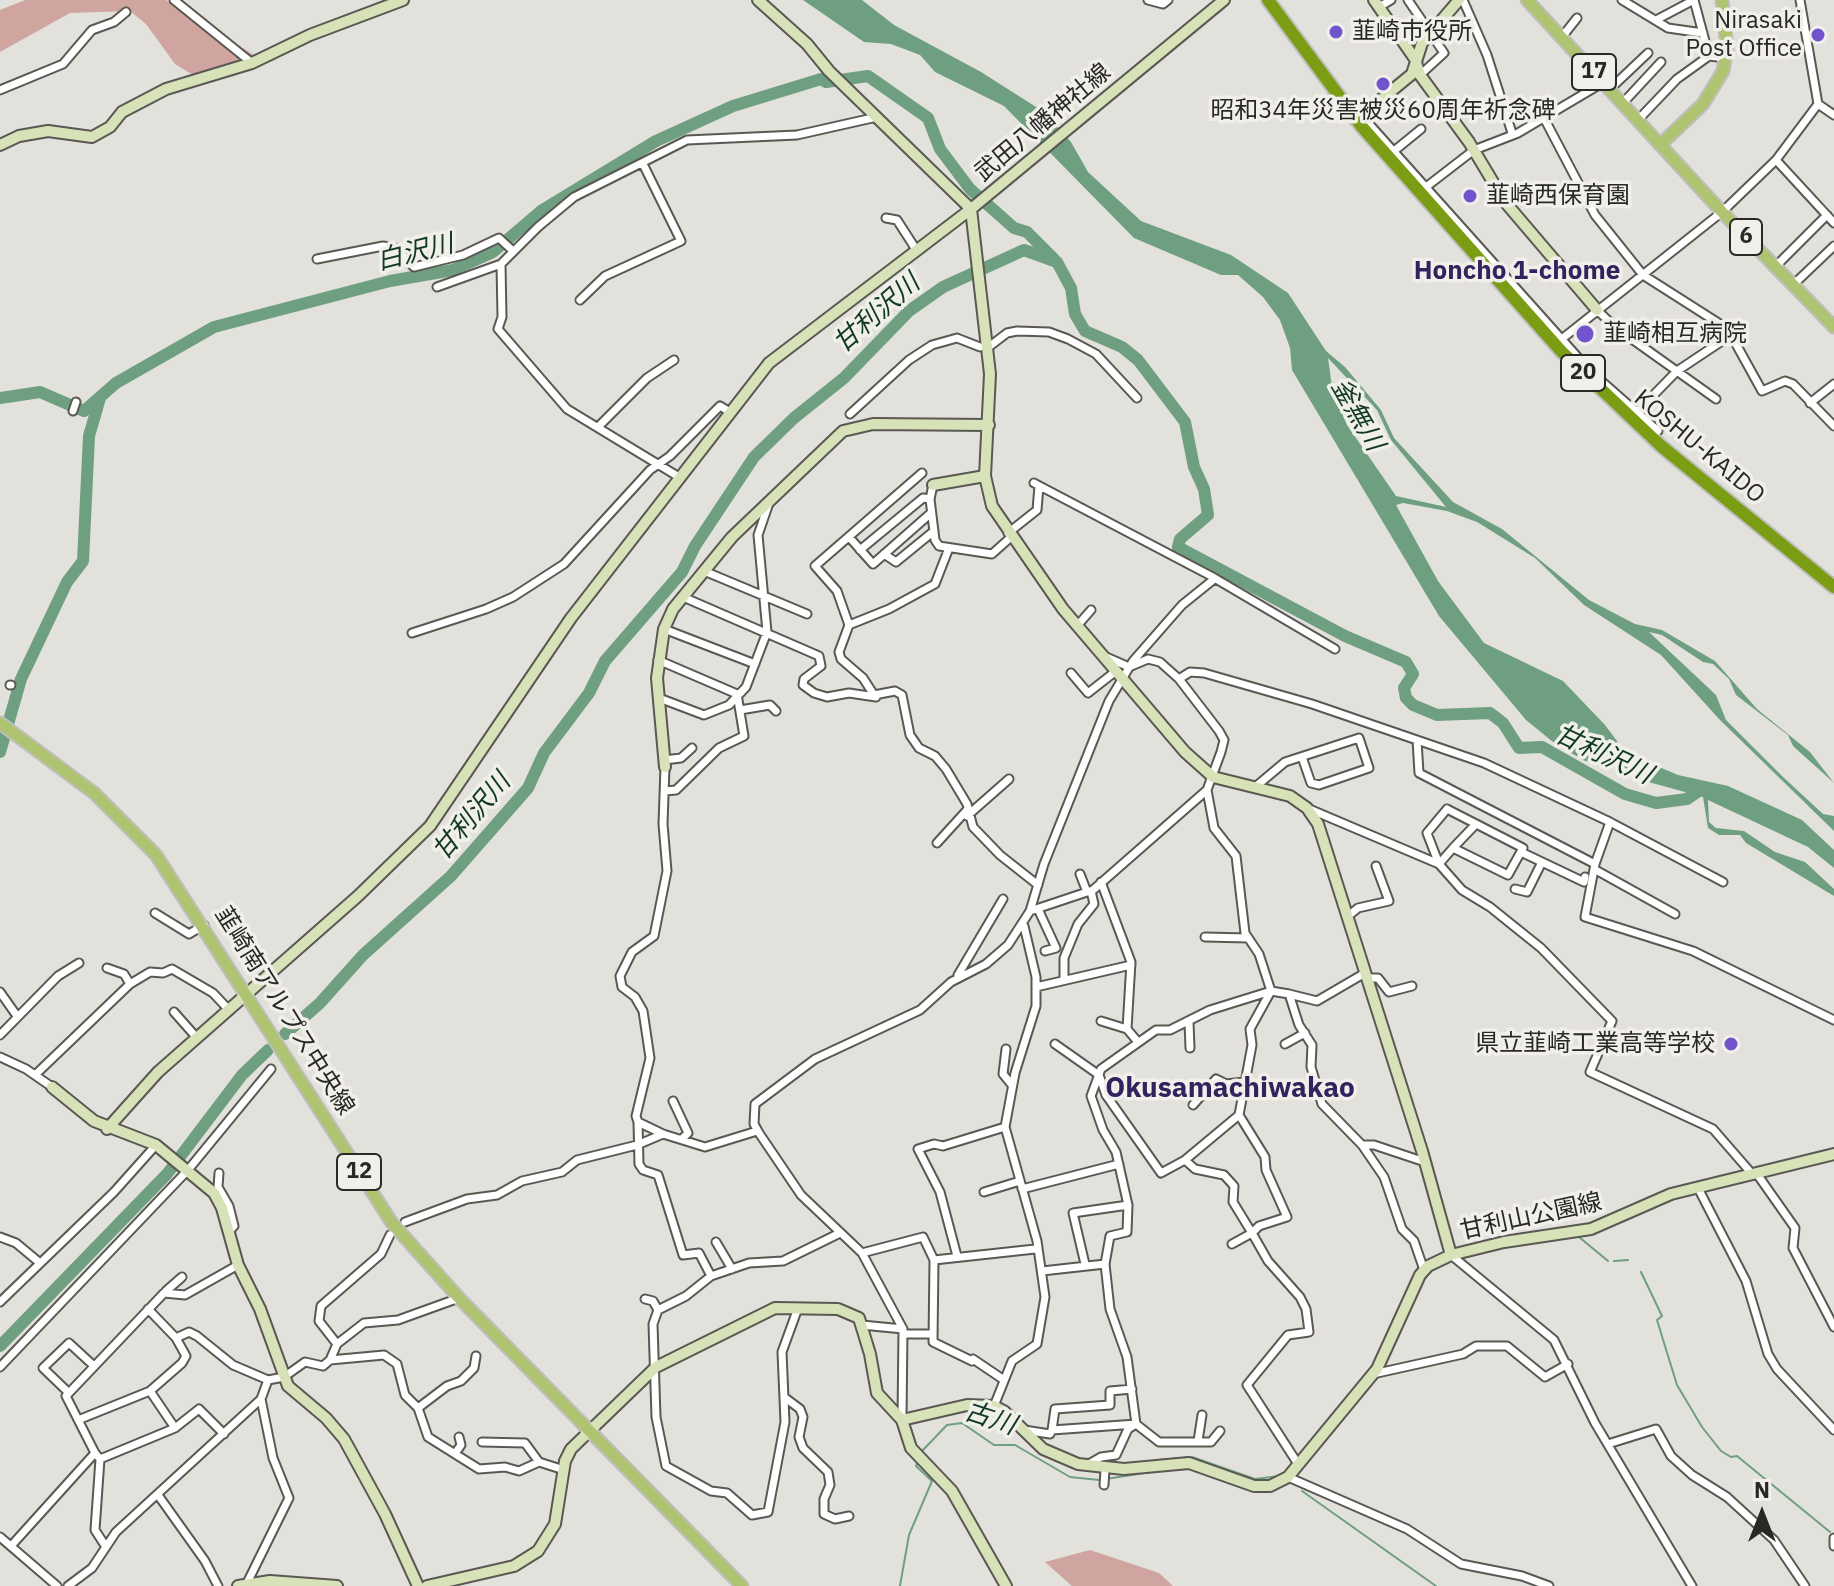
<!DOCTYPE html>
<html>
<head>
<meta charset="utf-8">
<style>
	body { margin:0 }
	#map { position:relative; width:1834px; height:1586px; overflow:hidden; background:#e3e1db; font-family:"IBM Plex Sans",sans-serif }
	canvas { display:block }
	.north { position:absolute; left:1722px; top:1474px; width:80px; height:80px; -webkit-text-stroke:6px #f1efe9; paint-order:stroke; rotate:0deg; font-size:22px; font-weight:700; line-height:32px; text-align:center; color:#292826 }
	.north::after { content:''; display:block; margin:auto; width:28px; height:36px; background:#292826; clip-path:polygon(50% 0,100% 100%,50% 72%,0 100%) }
</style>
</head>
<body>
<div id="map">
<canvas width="1834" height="1586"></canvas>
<div class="north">N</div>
</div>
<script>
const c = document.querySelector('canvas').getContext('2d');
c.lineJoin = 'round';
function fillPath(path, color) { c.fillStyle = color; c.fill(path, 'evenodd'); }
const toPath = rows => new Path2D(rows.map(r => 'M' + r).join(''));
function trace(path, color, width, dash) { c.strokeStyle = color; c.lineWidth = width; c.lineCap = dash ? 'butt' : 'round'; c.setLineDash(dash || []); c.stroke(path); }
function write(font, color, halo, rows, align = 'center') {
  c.font = font + ' "IBM Plex Sans","Noto Sans JP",sans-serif'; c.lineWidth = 7; c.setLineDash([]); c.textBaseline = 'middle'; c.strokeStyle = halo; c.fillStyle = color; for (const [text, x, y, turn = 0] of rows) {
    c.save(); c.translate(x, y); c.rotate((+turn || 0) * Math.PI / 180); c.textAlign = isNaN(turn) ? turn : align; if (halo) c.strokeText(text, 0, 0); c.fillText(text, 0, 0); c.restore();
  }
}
const green = toPath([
	[25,0,166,0,262,60,231,73,193,75,175,64,146,24,130,11,70,13,0,52,0,10],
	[1090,1550,1159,1573,1173,1586,1072,1586,1045,1562]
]);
const water = toPath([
	[803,0,862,0,894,25,981,72,1044,112,1071,142,1088,172,1141,221,1231,255,1288,293,1326,351,1345,367,1381,410,1394,438,1453,502,1502,529,1589,600,1635,624,1662,630,1715,661,1757,709,1810,752,1834,783,1793,746,1788,735,1736,695,1729,679,1713,664,1703,662,1662,635,1649,632,1716,695,1726,720,1782,776,1823,814,1834,816,1834,831,1720,720,1661,655,1584,605,1535,558,1477,522,1447,511,1403,503,1396,505,1438,581,1484,643,1563,681,1605,725,1626,753,1678,775,1728,786,1802,820,1834,850,1834,868,1808,847,1708,800,1709,822,1716,828,1744,831,1775,852,1805,862,1834,889,1834,896,1746,843,1740,835,1719,835,1708,828,1703,797,1645,781,1619,764,1600,766,1583,760,1553,742,1526,720,1439,616,1292,370,1290,348,1280,320,1263,297,1238,275,1221,275,1134,238,1004,106,935,72,920,55,891,44,864,42],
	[1328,358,1377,410,1391,440,1446,507,1396,496,1347,425,1332,387],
	[1565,729,1582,729,1614,760,1580,753]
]);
const stream = toPath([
	[1579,1237,1608,1261],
	[1614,1261,1628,1260],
	[1641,1272,1662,1316,1657,1320,1677,1385,1702,1427,1721,1451,1731,1457,1737,1456,1830,1532],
	[922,1451,947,1425,962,1423,994,1445,1015,1445,1070,1477,1099,1480,1151,1472],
	[1158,1460,1192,1457,1255,1479,1280,1476],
	[1302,1491,1436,1586],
	[900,1586,909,1535,932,1481,916,1466,918,1461]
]);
const river = toPath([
	[0,398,40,392,84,411,116,383,214,327,390,281,453,270,493,252,541,211,656,141,733,106,821,79,826,82,868,76,928,118,940,149,970,189,1014,228,1027,232,1054,259],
	[0,752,21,679,67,582,83,561,89,436,100,398],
	[285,1034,320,1003,363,955,451,876,528,788,544,753,589,693,605,661,682,572,695,546,754,457,794,418,844,378,909,311,943,287,1024,250,1057,262,1071,288,1075,314,1085,331,1122,347,1138,360,1185,422,1194,467,1204,489,1208,515,1180,539,1178,547,1345,636,1406,662,1413,674,1404,688,1406,698,1413,705,1437,715,1490,713,1503,723,1519,748,1542,747,1625,794,1656,803,1687,799,1703,788],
	[0,1346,167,1174,242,1075,268,1050]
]);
const street = toPath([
	[174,0,252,63],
	[1148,0,1163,4,1168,0],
	[1408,0,1444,53,1420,75],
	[1463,0,1487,55,1512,133],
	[1622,0,1668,28,1703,33],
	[1694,0,1709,56,1726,58],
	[1800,0,1818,104,1834,115],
	[1379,7,1391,0],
	[1656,20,1694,0],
	[1562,37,1577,18],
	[1610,89,1648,53],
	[0,90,63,64,92,30,114,22,126,12],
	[1622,104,1661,62],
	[1362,116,1591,372,1658,431],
	[1544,118,1595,215,1643,275,1723,326,1731,335,1762,391,1785,381,1793,384,1834,426],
	[1637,121,1677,79,1709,56],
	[1394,151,1421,129],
	[1776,160,1834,223],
	[1426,187,1474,150,1518,133,1604,82],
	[886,218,897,220,917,251],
	[317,259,383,246,395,248,414,267,463,255,499,238,513,251],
	[1775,267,1827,215],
	[1793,285,1834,246],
	[437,287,501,264],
	[580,300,605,276,681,241,643,164],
	[1597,310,1615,327,1716,399],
	[1563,338,1722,212,1776,160,1818,104],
	[990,346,1007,333,1017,331,1049,332,1068,339,1096,354,1137,398],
	[1810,403,1834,384],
	[73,411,76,402],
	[1636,413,1677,371,1731,335],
	[850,414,909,360,932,345,957,338,980,347],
	[598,427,647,378,674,360],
	[922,473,815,566,837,591,849,625,839,652,841,659,863,678,874,695,895,691,902,695,910,735,919,748,935,756,946,769,967,804,973,827,1000,855,1038,885],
	[679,477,567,409,498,329,502,317,501,264,538,227,574,197,687,140,797,135,877,117],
	[1034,483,1211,576,1335,649],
	[933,485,930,499,935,540,939,546,992,554,1011,537],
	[1008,533,1037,510,1039,486],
	[849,537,873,564,931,513],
	[860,550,923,498,930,499],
	[884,554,896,562,934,531],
	[704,571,807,614],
	[683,597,819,656,821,666,804,679,803,685,814,693,827,697,849,693,876,697],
	[849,625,889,609,935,584,949,548],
	[1077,626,1091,610],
	[664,629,755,664],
	[412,633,486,609,513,597,564,564,650,470,670,456,720,406,730,412],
	[658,660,737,694,744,736,719,748,676,790,665,791],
	[1071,673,1088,693,1116,671],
	[1179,679,1190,672,1204,673,1312,704,1484,763,1610,822,1595,864,1585,917,1693,951,1834,1020],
	[10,685,11,685],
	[659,698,704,715,729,705,746,687,767,632,758,535,769,503],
	[740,710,770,705,776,711],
	[1417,740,1419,773,1595,864],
	[664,760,681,758,692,748],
	[665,767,663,824,667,871,654,936,632,952,620,976,622,987,635,997,643,1011,650,1058,636,1116,638,1122,663,1134,705,1147,757,1131],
	[1254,788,1285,762,1359,738,1369,768,1319,785,1311,783,1302,757],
	[1207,790,1214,828,1236,856,1245,933,1259,954,1271,991,1250,1029,1252,1045,1239,1115,1265,1157,1266,1170,1287,1217,1259,1226,1252,1233,1268,1261,1300,1297,1306,1309,1309,1332,1288,1335,1247,1385,1298,1464],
	[1307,808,1439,864,1462,890,1490,907,1541,948,1612,1021,1590,1072,1713,1129,1753,1175],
	[1447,809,1523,848,1508,875,1453,848,1439,864,1427,833,1447,809],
	[967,816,1009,779],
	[1610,822,1723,882],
	[937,843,967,810],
	[1453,848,1476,824],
	[1521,852,1584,882,1585,877],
	[1594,869,1675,914],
	[1080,874,1087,892],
	[1101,882,1131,962,1127,1029,1138,1042],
	[1515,889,1527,892,1542,862],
	[1038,909,1056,948,1045,951],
	[1030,911,1093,890,1207,790,1221,752,1224,740,1219,731,1179,679,1160,662,1148,659,1129,667,1104,656],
	[155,913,189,934,204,925],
	[1347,917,1358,908,1389,901,1376,866],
	[1205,937,1248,938],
	[107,968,124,974,130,984],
	[958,975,1003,899],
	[1366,978,1378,978,1389,992,1412,986],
	[1064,979,1064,958,1078,924,1094,904,1091,891],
	[1036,987,1131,965],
	[0,992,17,1016],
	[1289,994,1317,1001,1365,973],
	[174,1012,197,1038],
	[1101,1021,1127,1029],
	[1189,1022,1190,1048],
	[0,1035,58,976,79,963],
	[1055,1044,1099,1075,1106,1095,1161,1173,1185,1160,1239,1115],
	[1285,1044,1305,1033],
	[1006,1049,1003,1074,1012,1085],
	[0,1057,26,1069,52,1087],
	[35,1075,130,984,150,972,163,973,172,969,213,993,229,1010],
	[673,1101,688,1133,683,1138],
	[1193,1105,1216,1079,1226,1084,1244,1082],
	[638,1122,639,1164,643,1170,658,1175,683,1255,699,1253,711,1276],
	[1362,1145,1374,1145,1425,1162],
	[1185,1160,1195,1169,1224,1175,1234,1186,1233,1202,1252,1233,1232,1244],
	[219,1173,218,1187,229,1206,234,1226,228,1232],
	[1757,1174,1795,1228,1793,1248,1834,1327],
	[1698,1188,1746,1281,1768,1354,1777,1369,1834,1430],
	[1022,1189,1119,1164],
	[984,1192,1020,1181],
	[405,1222,467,1199,497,1195,522,1181,562,1172,577,1160,637,1145,663,1134],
	[0,1237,16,1243,40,1263],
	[716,1242,732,1269],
	[862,1253,923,1237,934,1260,933,1342,972,1361],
	[1451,1255,1554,1340,1595,1423,1692,1586],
	[957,1256,940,1192,918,1149,934,1144,943,1146,1005,1127],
	[934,1260,1035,1249],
	[1085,1264,1073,1213,1128,1205],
	[1042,1271,1105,1264],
	[166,1291,182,1277],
	[645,1299,653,1301,658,1310],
	[0,1302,114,1192,156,1145],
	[798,1308,782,1352,785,1422,768,1512,752,1515,727,1493,711,1491,666,1466,656,1417,653,1324,658,1310,686,1296,711,1276,749,1263,783,1261,840,1233],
	[148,1309,176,1338,189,1332,197,1336,233,1365,268,1380],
	[862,1325,903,1329],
	[905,1334,933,1334],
	[337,1344,319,1321,321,1306,381,1254,390,1235],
	[973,1359,1004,1380],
	[330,1360,337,1344,364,1323,398,1320,459,1298],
	[0,1367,188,1170,271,1069],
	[1373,1374,1463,1354,1476,1346,1507,1346,1545,1377,1568,1364],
	[150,1391,182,1363,186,1356,176,1338],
	[69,1393,43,1368,69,1343,94,1366],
	[784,1397,800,1409,803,1417,799,1437,803,1448,828,1472,830,1485,824,1499,824,1514,835,1519,849,1516],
	[994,1406,1012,1361,1037,1344,1045,1297,1037,1241,1005,1127,1015,1073,1036,1006,1036,977,1024,926],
	[418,1408,447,1386,461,1381,474,1368,476,1356],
	[902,1418,903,1329,862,1253,801,1195,759,1133,754,1124,755,1104,815,1059,920,1010,951,982,986,964,1008,945,1030,911,1044,864,1109,701,1133,661,1182,605,1213,580],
	[78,1420,150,1391,175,1428],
	[1024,1430,1050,1434,1052,1430,1136,1424,1127,1357,1110,1309,1105,1264,1110,1236,1127,1232,1128,1205,1116,1152,1103,1130,1091,1096,1101,1069,1156,1030,1170,1030,1210,1010,1271,991,1289,994,1299,1025,1312,1045,1311,1067,1322,1104,1362,1145,1384,1177,1402,1229,1414,1241,1424,1270],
	[1052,1430,1055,1409,1110,1405,1110,1391,1132,1389],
	[1198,1441,1202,1415],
	[482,1442,525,1443,539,1462],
	[1608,1444,1656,1429,1671,1456,1692,1475,1727,1497,1774,1540,1805,1586],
	[456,1452,461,1445,459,1437],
	[95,1453,66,1396,164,1293,185,1295,238,1265],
	[100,1459,175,1428,199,1409,224,1434],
	[1087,1465,1101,1457,1116,1455,1128,1429,1136,1424,1159,1442,1211,1442,1220,1431],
	[1288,1477,1407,1529,1461,1564,1522,1576,1549,1586],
	[1104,1485,1105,1470],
	[158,1495,205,1561,218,1586],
	[0,1537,57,1586],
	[1834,1538,1834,1546],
	[11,1546,95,1453,100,1459,95,1530,106,1547],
	[247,1583,289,1498,273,1458,261,1399],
	[68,1586,92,1568,116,1532,261,1399,268,1380,284,1377,305,1362,323,1366,330,1360,384,1355,397,1364,405,1395,418,1408,428,1437,479,1469,505,1467,519,1471,539,1462,564,1470]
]);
const secondary = toPath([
	[758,0,807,44,829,71,971,209,1224,0],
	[1374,0,1415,59,1420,75,1469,142,1505,202,1597,310],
	[1356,120,1412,74,1422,43,1459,0],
	[0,145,19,136,48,131,92,137,110,127,122,112,166,89,252,63,310,35,403,0],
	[933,485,985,476],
	[665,767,657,678,664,629,673,609,732,537,843,431,873,424,989,425],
	[52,1087,94,1121,156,1145,214,1193,222,1208,238,1265,260,1309,288,1386,326,1418,344,1439,385,1514,418,1586],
	[107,1129,158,1072,358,896,430,826,571,618,769,363,971,209,990,374,985,476,992,506,1063,609,1185,752,1213,777,1290,796,1307,808,1318,824,1422,1151,1451,1255],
	[902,1420,911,1448,952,1491,1006,1586],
	[238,1586,270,1581,337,1586],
	[427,1586,514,1566,538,1551,555,1524,565,1461,571,1449,656,1367,775,1308,838,1309,859,1318,870,1354,877,1393,902,1420,967,1405,994,1406,1005,1412,1043,1449,1078,1464,1124,1469,1189,1463,1254,1486,1270,1486,1288,1477,1377,1369,1420,1275,1428,1266,1451,1255,1504,1242,1591,1229,1671,1194,1834,1154]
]);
const primary = toPath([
	[1527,0,1722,212,1834,327],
	[1660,145,1703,104,1723,71,1727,48,1722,0],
	[0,723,94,793,156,855,392,1223,459,1298,742,1586]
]);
const highway = toPath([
	[1268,0,1362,127,1561,351,1661,446,1834,587]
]);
const markers = [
	[1336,32,8,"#7053cd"],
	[1818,35,8,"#7053cd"],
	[1383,84,8,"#7053cd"],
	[1470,196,8,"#7053cd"],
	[1585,334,10,"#7053cd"],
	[1731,1044,8,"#7053cd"]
];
const shields = [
	[1594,72,44],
	[1746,237,32],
	[1583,373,44],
	[359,1172,44]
];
const shieldNames = [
	["17",1594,72],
	["6",1746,237],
	["20",1583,373],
	["12",359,1172]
];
const poiNames = [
	["Nirasaki",1802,21,"right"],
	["Post Office",1802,49,"right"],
	["韮崎市役所",1352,32],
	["昭和34年災害被災60周年祈念碑",1383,111,"center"],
	["韮崎西保育園",1486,196],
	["韮崎相互病院",1603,334],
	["県立韮崎工業高等学校",1715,1044,"right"]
];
const streetNames = [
	["武田八幡神社線",1043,123,-40],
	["KOSHU-KAIDO",1699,447,40],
	["韮崎南アルプス中央線",284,1011,58],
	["甘利山公園線",1531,1217,-12]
];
const waterNames = [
	["白沢川",415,253,-14],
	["甘利沢川",877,314,-41],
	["釜無川",1357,415,60],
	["甘利沢川",1603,755,25],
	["甘利沢川",472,817,-50],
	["古川",990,1419,18]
];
const neighbourhoodNames = [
	["Honcho 1-chome",1517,271]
];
const quarterNames = [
	["Okusamachiwakao",1230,1089]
];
fillPath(green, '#d0a59f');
fillPath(water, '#6f9f81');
trace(stream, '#6f9f81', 2);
trace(river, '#6f9f81', 12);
trace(street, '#5a5853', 11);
trace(secondary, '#5a5853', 14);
trace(primary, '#bfbebe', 15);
trace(highway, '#bfbebe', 16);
trace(street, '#fff', 7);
trace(secondary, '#d7e2b8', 10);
trace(primary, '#afc471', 11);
trace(highway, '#7a9d13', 12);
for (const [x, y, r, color] of markers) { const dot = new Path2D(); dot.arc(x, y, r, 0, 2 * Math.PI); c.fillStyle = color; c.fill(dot); trace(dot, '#f1efe9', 3); }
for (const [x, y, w] of shields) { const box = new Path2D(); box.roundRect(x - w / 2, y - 18, w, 36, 6); c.fillStyle = '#f1efe9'; c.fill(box); trace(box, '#292826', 2); }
write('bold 22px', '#292826', null, shieldNames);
write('24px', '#292826', '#f1efe9', poiNames, 'left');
write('24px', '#292826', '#f1efe9', streetNames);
write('italic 26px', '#113923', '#f1efe9', waterNames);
write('bold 26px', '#31235e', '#f1efe9', neighbourhoodNames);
write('bold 28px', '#31235e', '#f1efe9', quarterNames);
</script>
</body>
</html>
